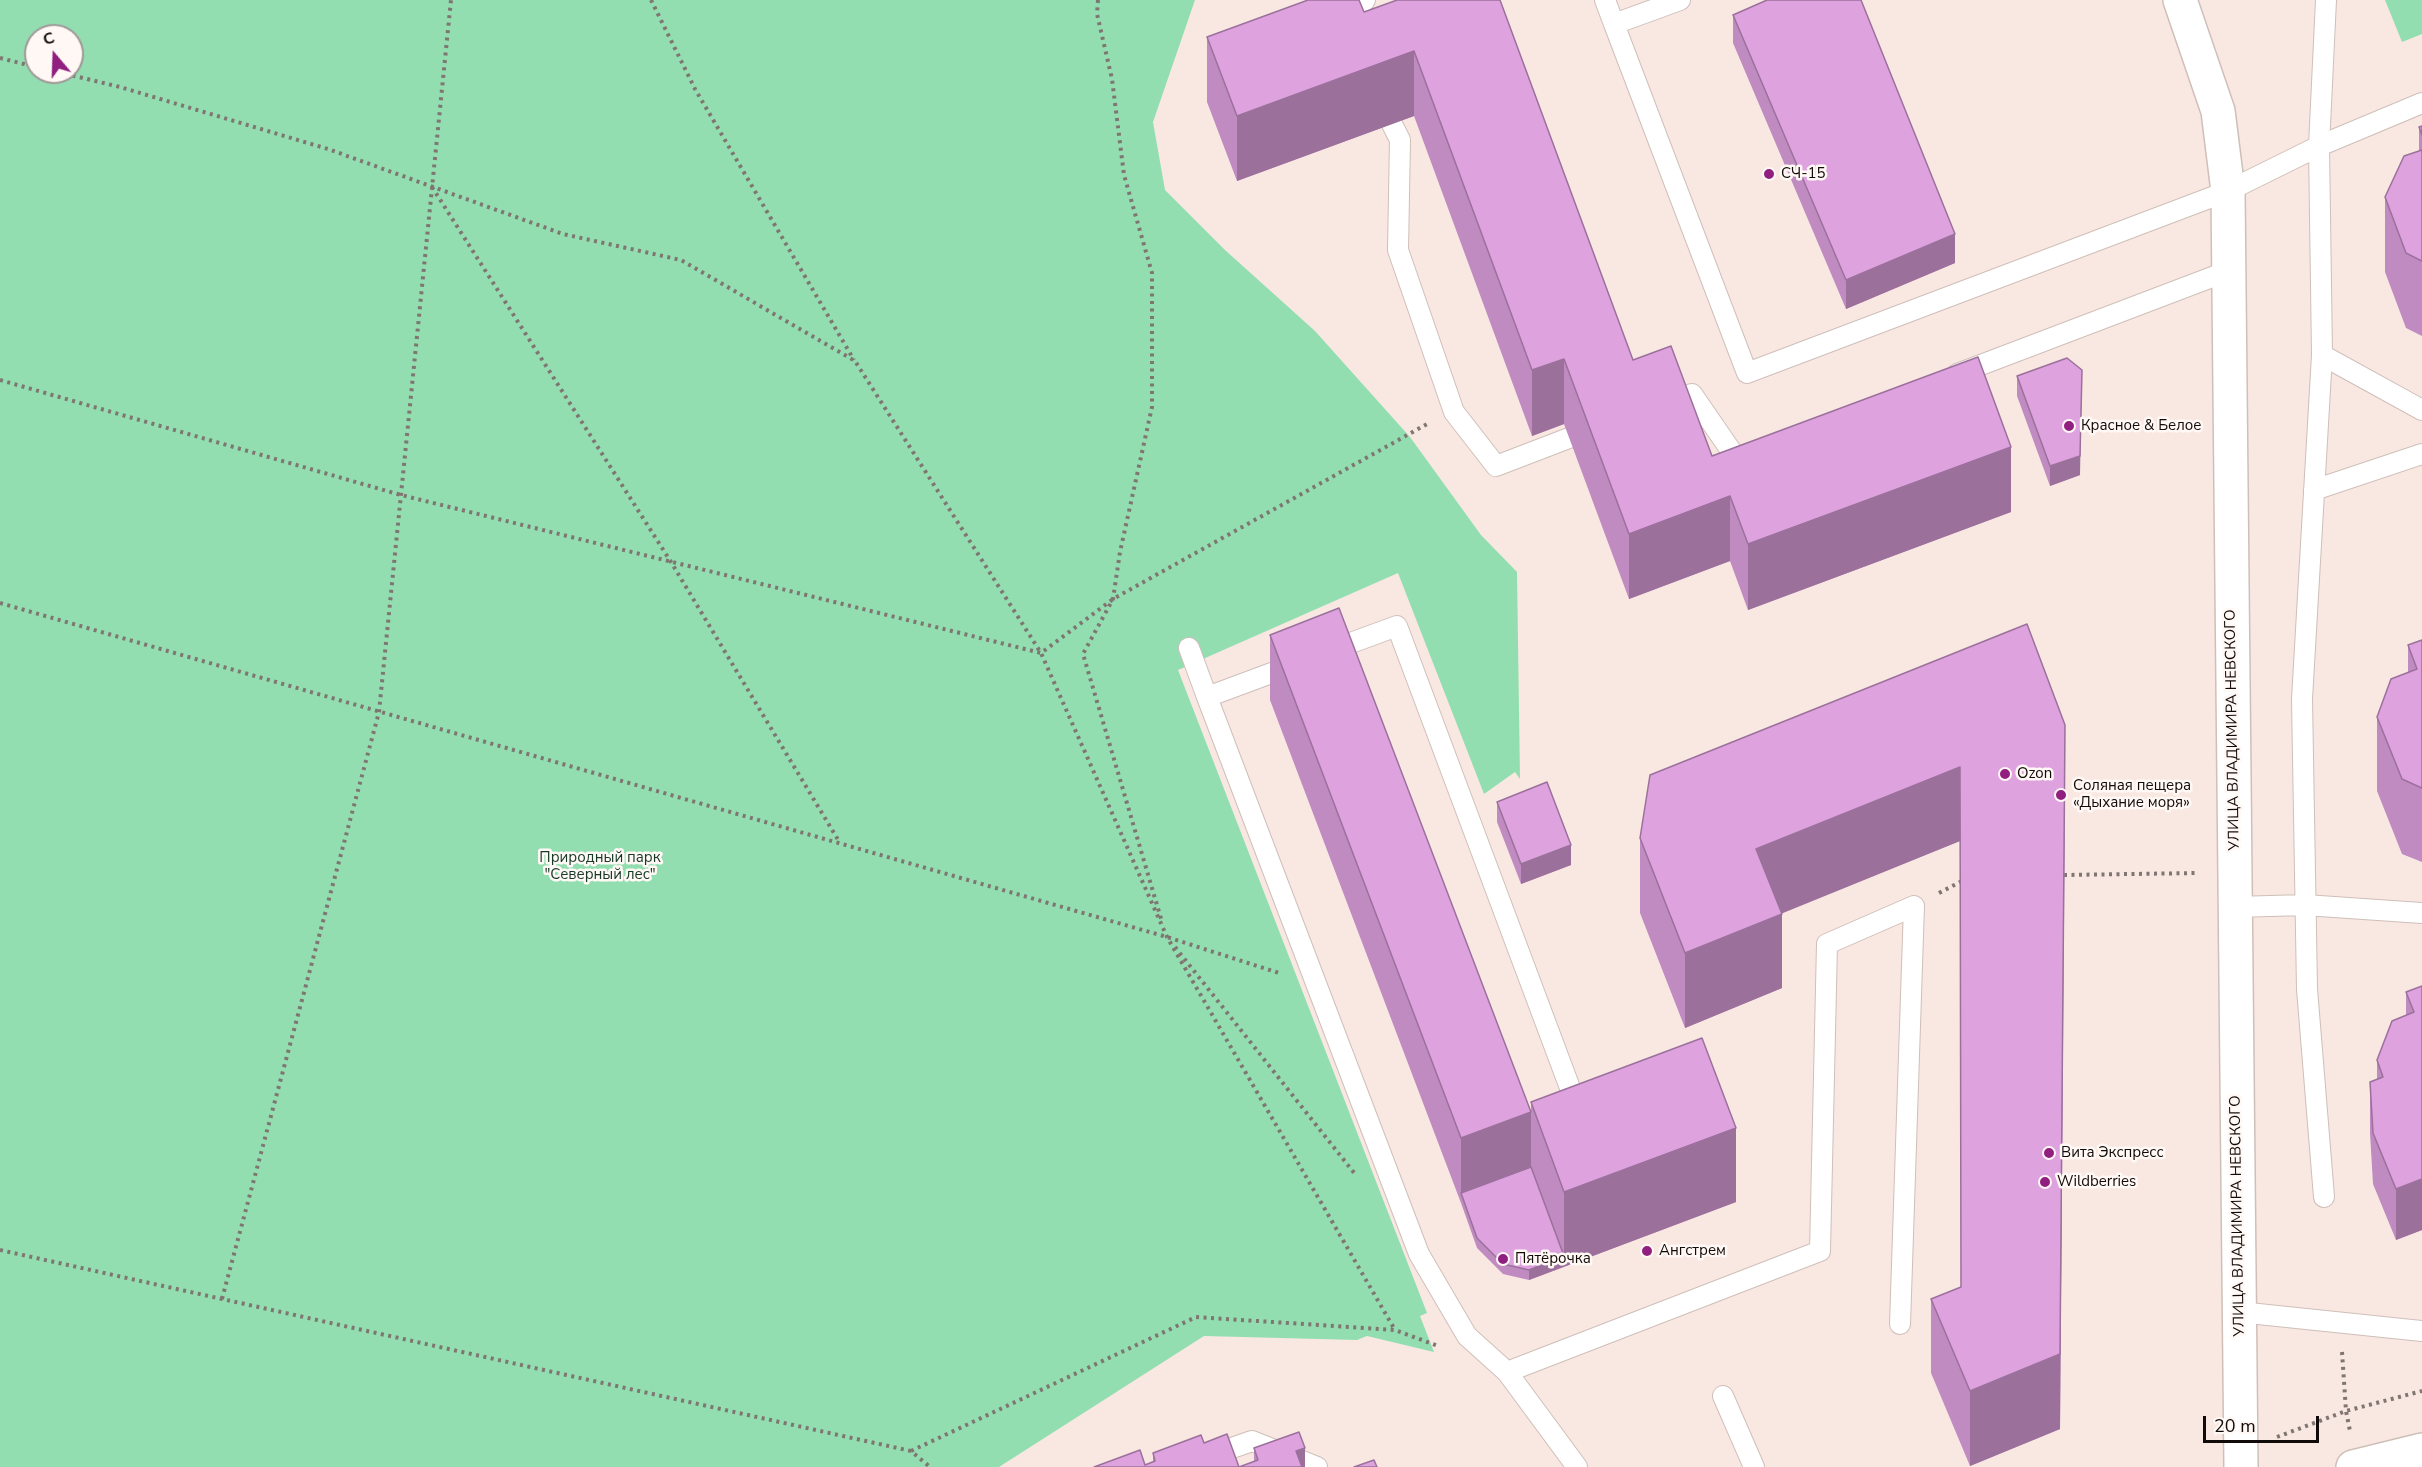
<!DOCTYPE html>
<html>
<head>
<meta charset="utf-8">
<style>
	body { margin:0 }
	#map { position:relative; width:2422px; height:1467px; overflow:hidden; background:#f9e8e2; font-family:"Nunito Sans",sans-serif }
	canvas { display:block }
	.north { position:absolute; left:24px; top:24px; width:60px; height:60px; box-sizing:border-box; background:#fff8f5; border:2px solid #9f9997; border-radius:50%; rotate:341deg; font-size:16px; font-weight:700; line-height:24px; text-align:center; color:#100b09 }
	.north::after { content:''; display:block; margin:auto; width:21px; height:27px; background:#901f80; clip-path:polygon(50% 0,100% 100%,50% 72%,0 100%) }
	.scale { position:absolute; left:2203px; top:1416px; width:116px; height:27px; box-sizing:border-box; border:3px solid #100b09; border-top:0; padding-left:8px; font-size:18px; line-height:21px; white-space:nowrap; color:#100b09; -webkit-text-stroke:4px #fff8f5; paint-order:stroke }
</style>
</head>
<body>
<div id="map">
<canvas width="2422" height="1467"></canvas>
<div class="north">С</div>
<div class="scale">20 m</div>
</div>
<script>
const c = document.querySelector('canvas').getContext('2d');
c.lineJoin = 'round';
function fillPath(path, color) { c.fillStyle = color; c.fill(path, 'evenodd'); }
const toPath = rows => new Path2D(rows.map(r => 'M' + r).join(''));
function trace(path, color, width, dash) { c.strokeStyle = color; c.lineWidth = width; c.lineCap = dash ? 'butt' : 'round'; c.setLineDash(dash || []); c.stroke(path); }
function write(font, color, halo, rows, align = 'center') {
  c.font = font + ' "Nunito Sans",sans-serif'; c.lineWidth = 5; c.setLineDash([]); c.textBaseline = 'middle'; c.strokeStyle = halo; c.fillStyle = color; for (const [text, x, y, turn = 0] of rows) {
    c.save(); c.translate(x, y); c.rotate((+turn || 0) * Math.PI / 180); c.textAlign = isNaN(turn) ? turn : align; if (halo) c.strokeText(text, 0, 0); c.fillText(text, 0, 0); c.restore();
  }
}
const green = toPath([
	[0,0,1195,0,1153,122,1165,190,1225,250,1315,331,1410,437,1481,535,1517,572,1520,779,1515,772,1484,794,1398,573,1178,670,1427,1313,1420,1316,1434,1352,1367,1336,1357,1340,1204,1336,999,1467,0,1467],
	[36,36,72,36,72,72,36,72],
	[2385,0,2422,0,2422,34,2402,42]
]);
const path = toPath([
	[651,0,695,89,854,360],
	[1098,0,1097,14,1112,79,1124,175,1152,273,1152,407,1120,552,1113,599,1083,654,1162,922],
	[0,58,36,67],
	[58,72,120,87,328,149,563,234,681,260,855,361,1041,653,1167,937,1395,1330],
	[432,187,671,562,840,843],
	[0,380,401,495,1041,653,1113,599,1427,424],
	[0,603,1167,937,1279,973],
	[2064,875,2198,873],
	[1939,893,1962,881],
	[1175,947,1355,1174],
	[0,1250,911,1451,930,1467],
	[222,1299,379,712,451,0],
	[2342,1352,2346,1411,2350,1431],
	[2277,1437,2346,1411,2422,1391],
	[911,1451,1196,1317,1395,1330,1438,1346]
]);
const lane = toPath([
	[1605,0,1614,24],
	[1680,0,1614,24,1747,373,2228,191,2319,146,2422,103],
	[1361,29,1356,11,1365,0],
	[1392,124,1400,140,1398,250,1454,412,1496,466,1569,438],
	[2322,355,2422,410],
	[1957,374,2228,271],
	[1666,403,1692,394,1736,458,1750,453],
	[2314,490,2422,454],
	[1189,648,1207,697],
	[1329,651,1397,626,1579,1112],
	[1293,665,1207,697,1419,1254,1467,1336,1507,1372,1577,1467],
	[2235,907,2305,905,2422,913],
	[2324,1197,2307,989,2302,699,2322,355,2319,146,2326,0],
	[2239,1312,2422,1331],
	[1507,1372,1820,1251,1827,944,1914,906,1900,1324],
	[1723,1396,1754,1467],
	[1177,1467,1252,1441,1317,1467]
]);
const street = toPath([
	[2180,0,2218,111,2228,191,2241,1467]
]);
const primary = toPath([
	[2353,1467,2422,1450]
]);
const wall = toPath([
	[1397,0,1633,360,1712,456,2011,512,1748,610,1730,561,1629,599,1564,424,1532,436,1414,116,1237,181,1207,102,1207,37,1364,12],
	[1733,15,1955,263,1846,309,1733,43],
	[2422,126,2422,336,2406,328,2385,272,2385,197,2419,151,2419,127],
	[2017,376,2080,475,2050,486,2017,396],
	[1270,635,1531,1112,1531,1167,1531,1102,1736,1202,1529,1280,1503,1274,1477,1248,1461,1203,1270,700],
	[2422,640,2422,862,2402,854,2377,791,2377,717,2408,672,2408,645],
	[2065,799,2060,1429,1970,1466,1931,1373,1931,1299,1961,1287,1960,841,1781,913,1782,988,1685,1028,1640,913,1640,838],
	[1497,802,1571,865,1521,884,1497,822],
	[2422,986,2422,1230,2396,1240,2373,1184,2370,1133,2370,1082,2377,1079,2377,1060,2406,1015,2406,992],
	[1204,1443,1239,1467,1254,1461,1254,1448,1305,1467,1094,1467,1145,1465,1153,1462,1153,1453]
]);
const shadedWall = toPath([
	[1414,51,1414,116,1237,181,1237,116],
	[1955,234,1955,263,1846,309,1846,280],
	[1564,359,1564,424,1532,436,1532,370],
	[2082,370,2080,475,2050,486,2050,466],
	[2011,447,2011,512,1748,610,1748,544],
	[1730,496,1730,561,1629,599,1629,534],
	[2065,725,2060,1429,1970,1466,1970,1391],
	[1960,767,1960,841,1756,924,1756,849],
	[1571,845,1571,865,1521,884,1521,864],
	[1782,914,1782,988,1685,1028,1685,953],
	[1531,1112,1531,1177,1461,1193,1461,1138],
	[1736,1128,1736,1202,1529,1280,1529,1270,1564,1256,1564,1192],
	[2422,1179,2422,1230,2396,1240,2396,1189],
	[1305,1448,1305,1467,1296,1467,1296,1451]
]);
const building = toPath([
	[1308,0,1359,0,1364,12,1397,0,1500,0,1633,360,1671,346,1712,456,1978,357,2011,447,1748,544,1730,496,1629,534,1564,359,1532,370,1414,51,1237,116,1207,37,1308,0],
	[1767,0,1861,0,1955,234,1846,280,1733,15,1767,0],
	[2422,126,2422,135,2419,127,2422,126],
	[2422,150,2422,261,2406,253,2385,197,2404,156,2422,150],
	[2067,358,2082,370,2080,456,2050,466,2017,376,2067,358],
	[1339,608,1531,1112,1461,1138,1270,635,1339,608],
	[2027,624,2065,725,2060,1354,1970,1391,1931,1299,1961,1287,1960,767,1756,849,1782,914,1685,953,1640,838,1650,775,2027,624],
	[2422,640,2422,788,2402,779,2377,717,2391,679,2417,669,2408,645,2422,640],
	[1547,782,1571,845,1521,864,1497,802,1547,782],
	[2422,986,2422,1179,2396,1189,2373,1133,2370,1082,2383,1077,2377,1060,2392,1021,2414,1012,2406,992,2422,986],
	[1702,1038,1736,1128,1564,1192,1531,1102,1702,1038],
	[1531,1167,1564,1256,1529,1270,1503,1264,1477,1238,1461,1193,1531,1167],
	[1299,1432,1305,1448,1296,1451,1302,1467,1094,1467,1140,1450,1145,1465,1155,1461,1153,1453,1201,1435,1204,1443,1227,1434,1239,1467,1258,1460,1254,1448,1299,1432],
	[1374,1460,1377,1467,1354,1467,1374,1460]
]);
const markers = [
	[1769,174,6,"#901f80"],
	[2069,426,6,"#901f80"],
	[2005,774,6,"#901f80"],
	[2061,795,6,"#901f80"],
	[2049,1153,6,"#901f80"],
	[2045,1182,6,"#901f80"],
	[1647,1251,6,"#901f80"],
	[1503,1259,6,"#901f80"]
];
const poiNames = [
	["СЧ-15",1781,174],
	["Красное & Белое",2081,426],
	["Ozon",2017,774],
	["Соляная пещера",2073,786],
	["«Дыхание моря»",2073,803],
	["Вита Экспресс",2061,1153],
	["Wildberries",2057,1182],
	["Ангстрем",1659,1251],
	["Пятёрочка",1515,1259]
];
const streetNames = [
	["УЛИЦА ВЛАДИМИРА НЕВСКОГО",2233,730,-91],
	["УЛИЦА ВЛАДИМИРА НЕВСКОГО",2238,1216,-91]
];
const parkNames = [
	["Природный парк",600,858],
	["\"Северный лес\"",600,875]
];
fillPath(green, '#92deb1');
trace(lane, '#cfbfb9', 22);
trace(street, '#cfbfb9', 36);
trace(primary, '#cfbfb9', 36);
trace(path, '#7f7571', 4, [3, 4.5]);
trace(lane, '#fff', 20);
trace(street, '#fff', 33);
trace(primary, '#fff', 33);
fillPath(wall, '#bf8bc0');
fillPath(shadedWall, '#9b719c');
fillPath(building, '#dea2df');
trace(building, '#9b719c', 1.5);
for (const [x, y, r, color] of markers) { const dot = new Path2D(); dot.arc(x, y, r, 0, 2 * Math.PI); c.fillStyle = color; c.fill(dot); trace(dot, '#fff8f5', 2); }
write('15px', '#100b09', '#fff8f5', poiNames, 'left');
write('15px', '#100b09', '#fff8f5', streetNames);
write('15px', '#153926', '#fff8f5', parkNames);
</script>
</body>
</html>
